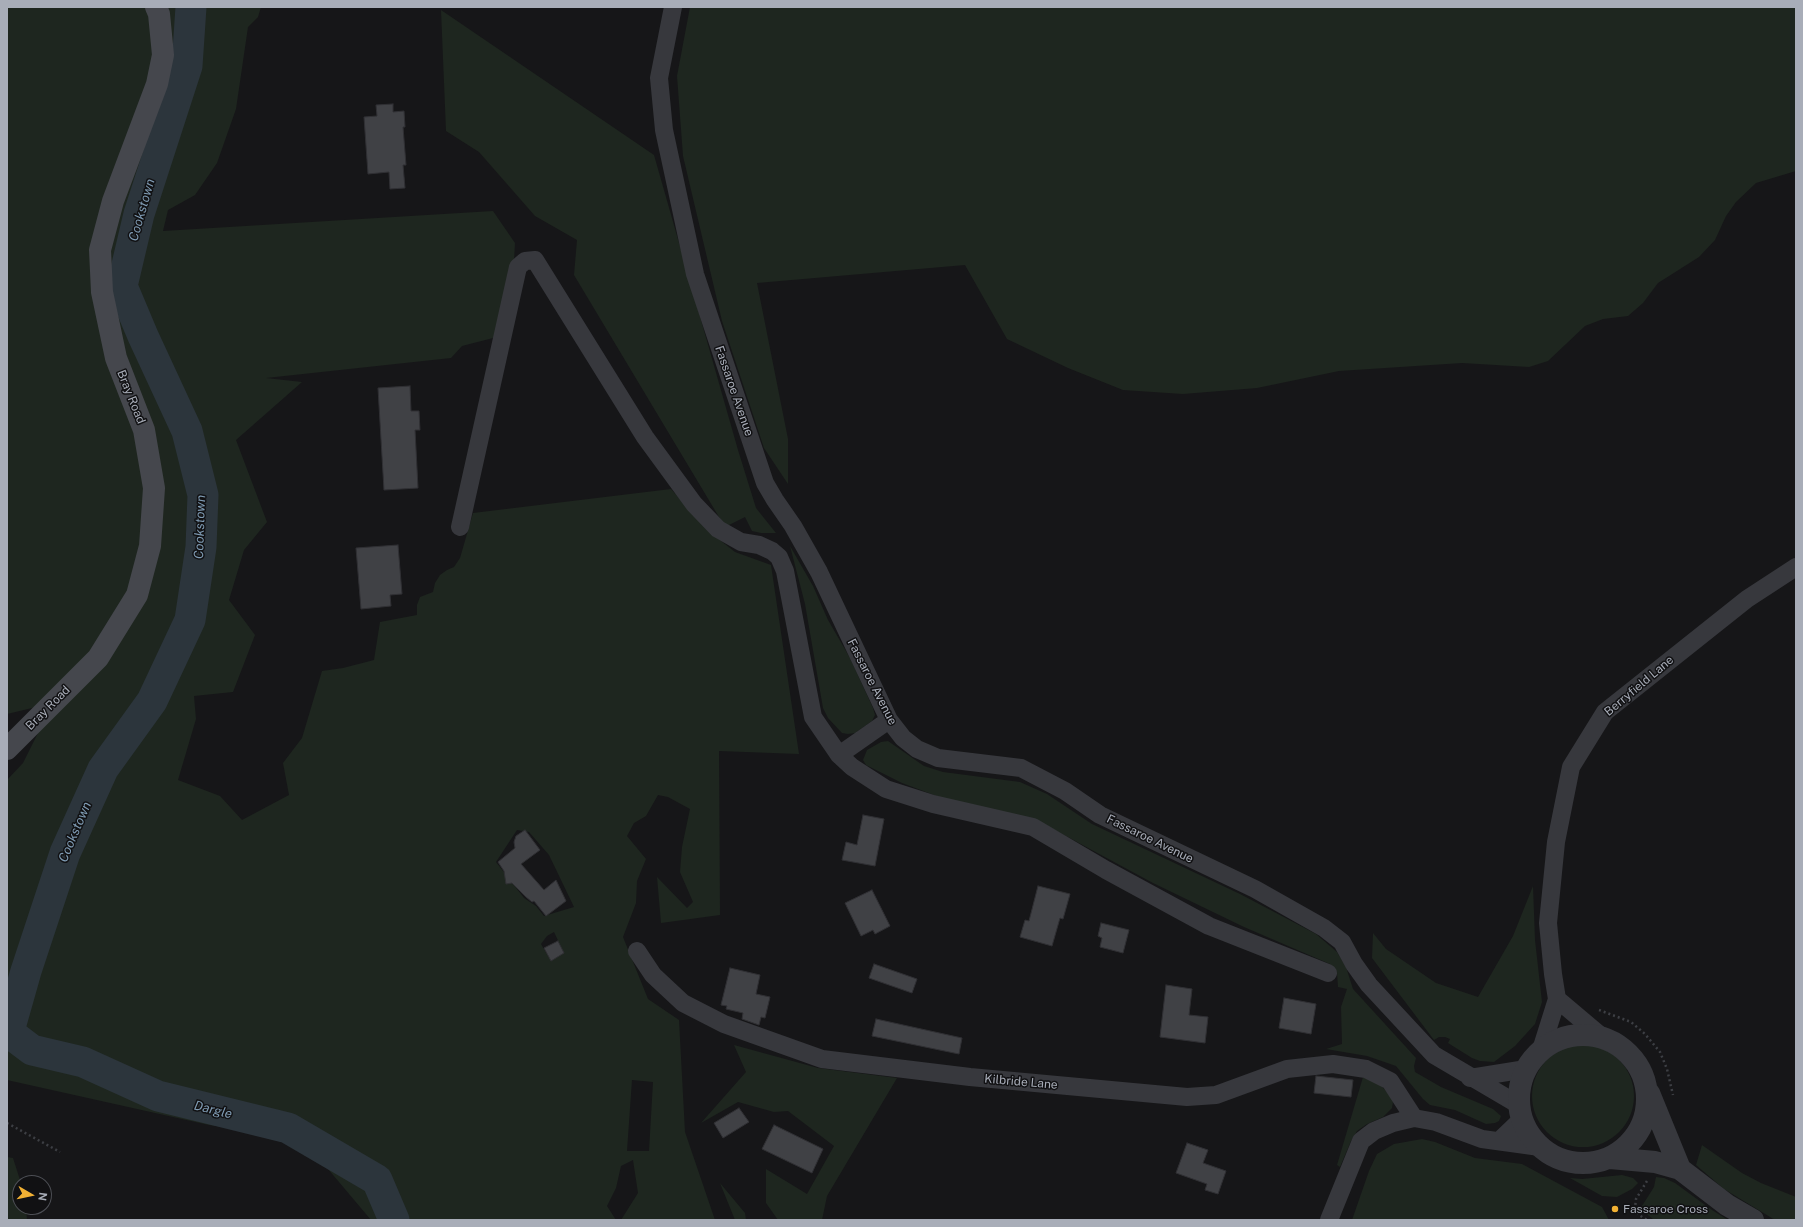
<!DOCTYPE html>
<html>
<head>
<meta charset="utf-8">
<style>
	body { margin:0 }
	#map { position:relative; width:1803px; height:1227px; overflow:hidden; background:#161618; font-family:"Public Sans",sans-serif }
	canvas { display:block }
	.frame { position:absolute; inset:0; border:8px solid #a8adb8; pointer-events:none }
	.north { position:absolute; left:12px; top:1175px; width:40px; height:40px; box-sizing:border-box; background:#111113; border:1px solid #4d4f55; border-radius:50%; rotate:99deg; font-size:11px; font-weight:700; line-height:16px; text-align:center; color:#a8adb8 }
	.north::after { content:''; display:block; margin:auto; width:14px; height:18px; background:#f2b134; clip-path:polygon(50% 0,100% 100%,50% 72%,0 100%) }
</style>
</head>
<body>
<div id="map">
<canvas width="1803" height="1227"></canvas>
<div class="frame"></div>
<div class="north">N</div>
</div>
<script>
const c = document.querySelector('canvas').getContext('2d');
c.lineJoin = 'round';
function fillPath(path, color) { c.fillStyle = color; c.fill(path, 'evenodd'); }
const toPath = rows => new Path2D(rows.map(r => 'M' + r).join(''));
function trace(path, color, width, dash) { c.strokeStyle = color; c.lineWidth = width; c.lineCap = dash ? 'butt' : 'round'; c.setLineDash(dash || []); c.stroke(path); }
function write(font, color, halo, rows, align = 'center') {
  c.font = font + ' "Public Sans",sans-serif'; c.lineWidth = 3; c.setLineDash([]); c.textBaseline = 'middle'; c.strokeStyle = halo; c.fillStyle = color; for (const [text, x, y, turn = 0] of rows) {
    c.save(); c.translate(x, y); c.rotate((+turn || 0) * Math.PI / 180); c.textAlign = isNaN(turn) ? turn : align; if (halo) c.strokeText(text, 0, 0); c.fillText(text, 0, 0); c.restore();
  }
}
const green = toPath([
	[7,7,261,7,258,17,248,27,236,109,217,163,195,195,168,210,163,231,493,211,515,243,514,261,499,332,493,338,462,346,451,358,266,378,302,382,236,440,267,522,244,550,229,600,255,635,233,692,194,696,196,719,178,780,220,796,242,820,289,795,283,763,302,738,322,671,343,668,374,660,380,622,417,615,417,605,420,597,433,592,435,583,440,575,447,570,454,567,460,558,473,513,671,489,695,516,716,537,735,552,771,565,799,754,719,751,720,915,661,923,657,877,687,908,693,902,680,872,682,847,690,809,668,797,658,795,646,816,634,823,627,836,646,859,637,881,636,903,623,937,648,999,679,1020,685,1132,715,1220,621,1220,638,1193,633,1160,621,1166,616,1188,607,1206,616,1220,371,1220,328,1169,267,1133,209,1125,7,1080,7,780,23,763,53,703,7,714],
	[517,830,529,832,549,855,574,907,544,916,536,906,524,898,496,862],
	[554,932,564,953,551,961,541,944,547,936],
	[632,1080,653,1082,649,1151,627,1151],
	[690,7,1796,7,1796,171,1756,183,1736,202,1726,216,1715,240,1699,257,1658,283,1643,303,1628,316,1603,319,1585,326,1548,361,1529,367,1462,363,1339,371,1257,388,1183,394,1123,390,1068,368,1007,339,965,265,757,283,788,439,788,484,764,448,722,321,683,156,677,76],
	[441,10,654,155,738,450,756,508,776,533,761,533,752,531,745,517,725,527,574,275,577,240,535,216,479,152,446,131],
	[790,546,813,586,828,620,850,658,873,708,875,715,872,721,855,733,848,734,842,733,828,718,823,708,805,604],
	[888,741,924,766,943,772,1020,782,1047,794,1092,824,1240,894,1316,934,1337,952,1346,967,1353,989,1416,1058,1414,1066,1415,1072,1441,1087,1493,1109,1501,1116,1499,1121,1495,1123,1486,1124,1455,1110,1430,1105,1423,1099,1396,1066,1367,1056,1326,1049,1342,1044,1341,1007,1347,989,1338,987,1337,972,1330,964,1244,927,1153,883,1040,822,942,798,902,783,866,765,863,760,867,750,881,742],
	[1533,886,1535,940,1542,1002,1535,1024,1515,1046,1494,1062,1480,1061,1472,1058,1448,1043,1450,1039,1445,1037,1439,1037,1434,1040,1372,958,1373,933,1386,949,1436,983,1478,997,1513,936],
	'1532 1096a51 51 0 1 1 102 0a51 51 0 1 1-102 0Z',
	[734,1045,818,1068,897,1078,827,1196,822,1220,778,1220,766,1203,766,1169,807,1194,834,1146,788,1111,774,1112,738,1102,701,1123,746,1072],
	[1363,1077,1380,1084,1391,1097,1393,1102,1392,1108,1383,1117,1367,1124,1357,1131,1351,1141,1340,1167,1337,1165],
	[1422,1139,1435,1142,1475,1158,1522,1164,1602,1207,1609,1220,1352,1220,1369,1171,1377,1154,1394,1144],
	[1702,1145,1742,1173,1761,1183,1796,1197,1796,1220,1775,1220,1724,1189,1696,1165],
	[7,1157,13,1158,21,1183,20,1207,26,1207,27,1220,7,1220],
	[1622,1175,1633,1178,1638,1183,1632,1189,1617,1197,1602,1196,1570,1178,1582,1179],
	[1656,1177,1664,1178,1675,1183,1712,1210,1728,1220,1653,1219,1644,1212,1642,1206,1654,1187],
	[720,1183,745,1213,746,1220,735,1220]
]);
const river = toPath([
	[7,1031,32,1050,83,1062,158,1096,288,1128,377,1180,394,1220],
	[9,1031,26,971,65,853,103,769,152,701,190,620,201,547,203,495,187,431,143,336,122,286,139,214,187,66,191,7]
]);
const building = toPath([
	[393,104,393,112,404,111,405,127,403,127,406,165,403,165,405,188,390,189,389,172,368,174,364,117,377,116,376,105,393,104],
	[410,386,411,411,419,411,420,430,415,430,418,488,384,490,378,388,410,386],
	[398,545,402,594,390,595,391,606,361,609,356,548,398,545],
	[863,815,884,819,875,866,842,860,846,842,857,845,863,815],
	[525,830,540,850,521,864,544,890,556,880,566,901,546,916,534,901,532,902,526,897,512,883,506,884,504,871,498,862,515,848,514,842,516,836,525,830],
	[1038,886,1070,894,1063,919,1060,918,1052,946,1020,937,1025,920,1029,921,1038,886],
	[872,890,890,926,875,934,873,930,861,936,845,903,872,890],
	[1101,923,1129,930,1123,953,1100,947,1102,938,1098,936,1101,923],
	[558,941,564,953,551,961,544,948,558,941],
	[874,964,917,979,912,993,869,978,874,964],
	[730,968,760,975,756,994,770,997,765,1018,761,1017,759,1025,742,1019,743,1013,726,1009,727,1006,721,1005,730,968],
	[1166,985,1192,989,1189,1015,1208,1017,1205,1043,1160,1037,1166,985],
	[1284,998,1316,1004,1311,1034,1279,1028,1284,998],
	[876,1019,962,1038,959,1054,872,1036,876,1019],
	[1316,1076,1353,1080,1351,1097,1314,1093,1316,1076],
	[739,1108,749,1122,723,1138,714,1123,739,1108],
	[774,1125,823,1149,812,1173,762,1149,774,1125],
	[1187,1143,1208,1150,1203,1163,1226,1171,1218,1194,1205,1190,1207,1184,1176,1173,1187,1143]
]);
const path = toPath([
	[1599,1010,1631,1022,1645,1034,1660,1052,1667,1069,1673,1095],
	[7,1123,60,1152],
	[1647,1181,1636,1199,1635,1208,1639,1215,1647,1220]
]);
const minor = toPath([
	[673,7,659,78,664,130,695,274,765,483,775,500,793,526,819,572,889,720,903,738,917,749,938,758,1021,768,1065,791,1100,815,1255,889,1324,928,1342,942,1354,964,1369,985,1434,1055,1519,1105],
	[460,527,518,267,525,261,535,260,645,437,694,504,718,529,741,542,759,545,772,551,779,557,785,571,813,717,839,755,852,767,886,789,933,804,1033,827,1106,870,1209,926,1328,973],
	[839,755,889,720],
	[637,951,653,975,683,1003,724,1024,822,1059,970,1077,1187,1097,1216,1095,1287,1069,1333,1064,1366,1069,1390,1081,1414,1118],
	[1557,999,1602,1037],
	[1541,1050,1557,999,1553,974,1548,923,1556,842,1571,767,1605,712,1747,599,1796,567],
	[1470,1078,1526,1069],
	[1499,1141,1522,1119],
	[1329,1220,1361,1141,1374,1131,1393,1123,1414,1118,1436,1122,1482,1139,1540,1147]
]);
const tertiary = toPath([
	'1519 1099a64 64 0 1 1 128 0a64 64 0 1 1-128 0Z',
	[1649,1093,1680,1169],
	[1610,1158,1655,1162,1680,1169,1727,1205,1753,1220]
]);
const secondary = toPath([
	[7,749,98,658,137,595,150,546,154,488,144,430,116,358,102,292,100,250,113,201,157,84,163,55,159,14,156,7]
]);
const markers = [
	[1615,1209,4,"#f2b134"]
];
const streetNames = [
	["Fassaroe Avenue",734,391,71],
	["Bray Road",131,397,68],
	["Fassaroe Avenue",872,682,63],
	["Berryfield Lane",1639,686,-40],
	["Bray Road",48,708,-45],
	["Fassaroe Avenue",1150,839,26],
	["Kilbride Lane",1021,1082,5]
];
const poiNames = [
	["Fassaroe Cross",1623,1209]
];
const waterNames = [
	["Cookstown",142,210,-74],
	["Cookstown",200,527,-88],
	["Cookstown",75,832,-67],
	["Dargle",213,1110,14]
];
fillPath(green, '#1e261f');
trace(river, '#2c353c', 31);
fillPath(building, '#404145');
trace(building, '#303034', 1);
trace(path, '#3d3f44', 2.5, [2, 3]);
trace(minor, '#37383d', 18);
trace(tertiary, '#37383d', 22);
trace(secondary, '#45474d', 22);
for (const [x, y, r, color] of markers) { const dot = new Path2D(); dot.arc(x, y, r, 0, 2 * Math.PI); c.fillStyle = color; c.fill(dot); trace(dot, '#111113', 1.5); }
write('12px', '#a8adb8', '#111113', streetNames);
write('12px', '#a8adb8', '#111113', poiNames, 'left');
write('italic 13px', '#7f9bb3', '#111113', waterNames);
</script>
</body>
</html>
